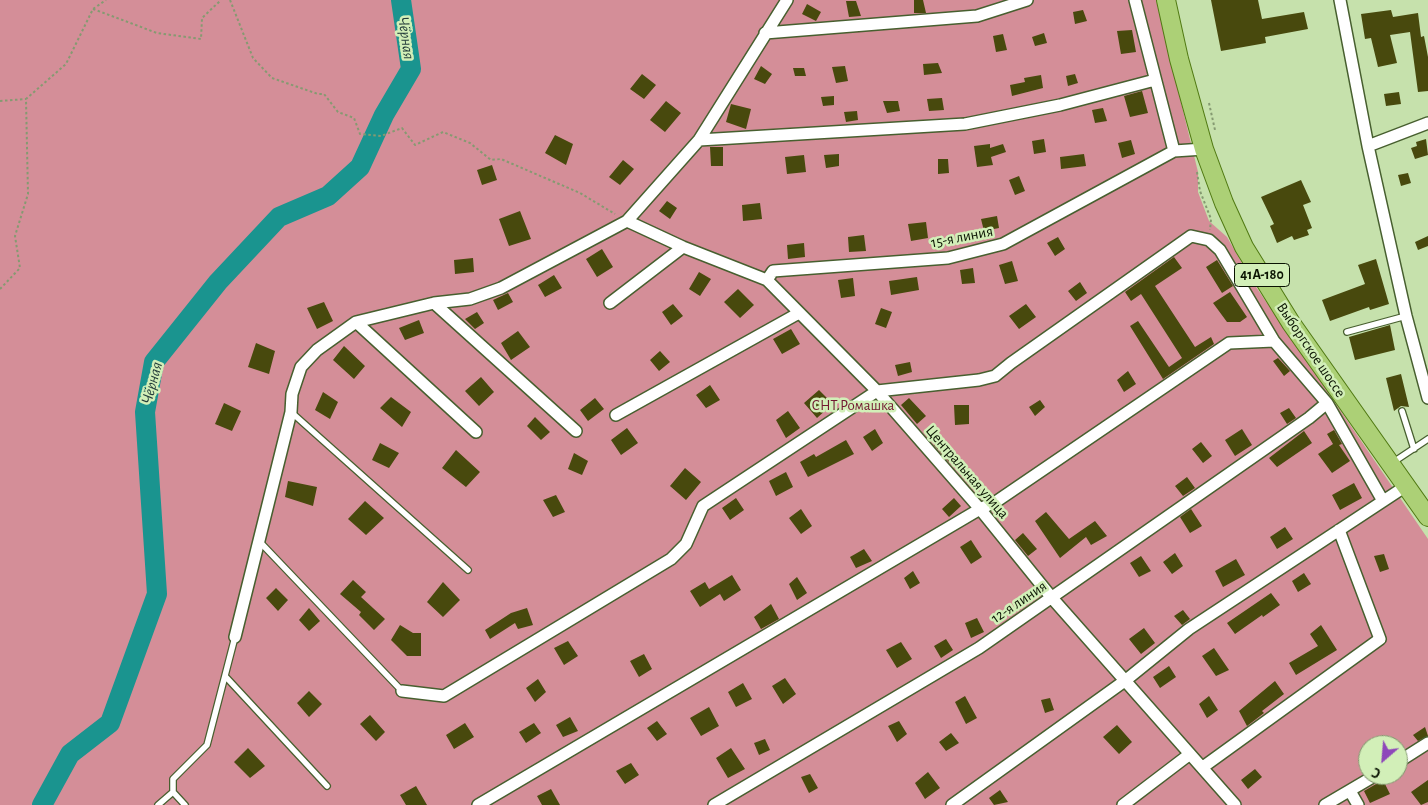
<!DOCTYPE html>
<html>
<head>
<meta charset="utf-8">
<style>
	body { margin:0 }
	#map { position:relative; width:1428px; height:805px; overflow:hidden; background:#c6e1ac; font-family:"Alegreya Sans",sans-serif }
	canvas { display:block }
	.north { position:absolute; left:1358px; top:735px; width:50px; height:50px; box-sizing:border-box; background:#d2efb8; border:1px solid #82976f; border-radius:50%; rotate:207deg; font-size:14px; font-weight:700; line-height:20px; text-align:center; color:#0a1302 }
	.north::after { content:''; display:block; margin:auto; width:18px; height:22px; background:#8e47ba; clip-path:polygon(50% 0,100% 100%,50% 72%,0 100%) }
</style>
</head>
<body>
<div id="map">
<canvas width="1428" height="805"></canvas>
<div class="north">С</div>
</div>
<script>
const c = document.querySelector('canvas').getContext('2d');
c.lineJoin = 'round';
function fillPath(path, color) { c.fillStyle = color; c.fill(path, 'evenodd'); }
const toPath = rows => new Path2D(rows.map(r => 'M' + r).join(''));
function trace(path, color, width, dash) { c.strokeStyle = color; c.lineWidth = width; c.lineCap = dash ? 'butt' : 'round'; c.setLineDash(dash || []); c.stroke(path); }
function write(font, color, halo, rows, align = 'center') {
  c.font = font + ' "Alegreya Sans",sans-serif'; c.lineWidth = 5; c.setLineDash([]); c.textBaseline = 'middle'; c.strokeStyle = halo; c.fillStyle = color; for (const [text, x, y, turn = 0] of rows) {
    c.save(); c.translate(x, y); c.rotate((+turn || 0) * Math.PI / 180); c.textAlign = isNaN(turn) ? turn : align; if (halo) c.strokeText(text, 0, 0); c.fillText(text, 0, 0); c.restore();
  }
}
const green = toPath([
	[0,0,1156,0,1198,172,1198,192,1209,221,1227,237,1254,284,1428,539,1428,805,0,805],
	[1368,745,1398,745,1398,775,1368,775]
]);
const river = toPath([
	[42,805,70,754,110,723,157,594,145,412,154,362,218,282,279,217,328,196,360,167,384,115,411,69,401,0]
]);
const building = toPath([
	[914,0,923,0,926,13,914,13],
	[1211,0,1258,0,1262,19,1304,12,1308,29,1265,37,1266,43,1221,51],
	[846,1,856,1,861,16,849,17],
	[807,4,821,12,816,21,802,14],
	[1083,10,1087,21,1075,24,1073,12],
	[1391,10,1393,17,1418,13,1421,37,1424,36,1428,57,1428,91,1418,92,1410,32,1390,35,1397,63,1378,67,1371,38,1365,39,1361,14],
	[1132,30,1136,52,1121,54,1117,31],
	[1044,33,1047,43,1035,46,1032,37],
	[1003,34,1007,50,996,52,993,36],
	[938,63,942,73,924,75,923,64],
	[761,66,772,74,765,84,754,79],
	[845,66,848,81,836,83,832,67],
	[793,68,804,68,806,76,795,76],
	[642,74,656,85,644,99,630,89],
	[1075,74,1078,83,1068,86,1066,76],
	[1041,75,1043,88,1012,96,1010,85,1025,82,1024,78],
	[1142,91,1148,113,1130,117,1124,96],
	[1399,92,1401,104,1386,106,1384,94],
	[834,96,834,105,823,106,821,97],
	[942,98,944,110,929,111,927,99],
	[666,101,681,113,665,132,650,120],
	[883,101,898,101,900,111,887,113],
	[731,104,751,109,746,129,726,122],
	[1103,108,1107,121,1095,123,1092,110],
	[857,111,858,120,846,122,844,112],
	[555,135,573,144,566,165,545,153],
	[1044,139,1046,152,1034,154,1032,141],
	[1426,139,1428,155,1415,159,1411,148,1417,146,1416,142],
	[1131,140,1135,154,1122,158,1118,143],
	[990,144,990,148,1003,144,1006,152,991,157,993,165,977,167,974,146],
	[710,147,723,147,723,166,711,166],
	[839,154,839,166,826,168,824,155],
	[1084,154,1086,166,1061,169,1060,157],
	[804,155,806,172,787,174,785,157],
	[938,159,948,159,949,173,938,174],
	[623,160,634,169,620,185,609,177],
	[492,165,497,180,482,185,477,170],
	[1408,173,1411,183,1401,186,1398,175],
	[1019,176,1025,191,1015,195,1009,180],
	[1301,180,1311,202,1303,205,1312,228,1307,230,1309,235,1294,240,1292,236,1277,243,1270,226,1274,224,1261,197],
	[667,201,677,208,670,219,659,211],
	[760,203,762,219,743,221,742,205],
	[520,211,531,239,509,246,499,219],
	[997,216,999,228,984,231,981,219],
	[926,222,928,238,911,241,908,224],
	[864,235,866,251,849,252,848,237],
	[1428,236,1428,246,1418,250,1415,242],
	[1058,237,1065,249,1055,256,1047,243],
	[804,243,805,257,788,259,787,245],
	[602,249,613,267,597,277,586,259],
	[1174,257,1182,268,1155,286,1195,347,1211,337,1214,344,1163,379,1130,326,1138,321,1169,367,1182,358,1141,294,1131,301,1125,292],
	[473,258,474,272,455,274,454,260],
	[1376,259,1389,304,1370,310,1369,307,1330,321,1322,300,1365,284,1358,265],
	[1217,260,1233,286,1222,293,1206,267],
	[1012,261,1018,281,1005,284,999,265],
	[973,268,975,283,962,284,960,270],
	[699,272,711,279,700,296,689,289],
	[554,275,562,288,545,297,538,285],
	[917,277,919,290,891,295,889,281],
	[853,278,855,296,841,298,838,280],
	[1080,282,1087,293,1076,301,1068,291],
	[738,289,754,305,740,318,724,302],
	[1230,292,1247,317,1240,322,1227,322,1213,303],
	[508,293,513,302,498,310,493,300],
	[324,302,333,321,317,329,307,308],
	[673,304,683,316,671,325,662,312],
	[1026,304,1036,317,1019,329,1009,316],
	[881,308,892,312,886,328,875,324],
	[477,312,484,323,475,329,465,319],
	[419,320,424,333,405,340,399,328],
	[1390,325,1395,350,1355,360,1349,337],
	[791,329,800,344,782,354,773,339],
	[518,331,530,347,511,360,501,343],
	[256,343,275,351,269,374,248,367],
	[344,346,365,366,354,379,333,360],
	[660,351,670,362,659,371,650,360],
	[1278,358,1290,371,1284,376,1273,361],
	[910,362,912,372,898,376,895,365],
	[1128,371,1136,384,1124,392,1117,380],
	[1401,374,1409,407,1401,406,1394,411,1386,378],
	[481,377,494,392,479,406,465,391],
	[710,385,720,400,706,408,696,395],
	[819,390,829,400,825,403,828,408,817,418,804,403],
	[323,392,338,402,330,419,315,410],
	[391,397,411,412,402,427,380,408],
	[595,398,604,409,588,421,580,410],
	[909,398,926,416,917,424,901,405],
	[1040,400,1045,407,1035,416,1029,407],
	[224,403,241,411,232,431,215,424],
	[954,405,969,405,969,424,955,425],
	[1289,408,1296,418,1287,424,1280,413],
	[788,411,800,428,786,438,776,420],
	[535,417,550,432,541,440,527,426],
	[627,428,638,443,621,455,611,440],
	[875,429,883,443,872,451,863,437],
	[1242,429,1252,445,1235,456,1225,440],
	[1334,430,1342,444,1339,445,1350,461,1332,473,1318,454,1333,444,1327,434],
	[1304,431,1312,443,1277,467,1269,458],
	[942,438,956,455,949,462,934,445],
	[846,440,854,454,808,477,800,462,814,454,816,457],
	[1201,442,1212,456,1203,463,1192,449],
	[380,443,399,453,389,468,372,460],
	[456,450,480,472,466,487,442,468],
	[574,453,588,461,582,475,568,469],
	[685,468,701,482,686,500,670,486],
	[786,472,793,487,776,496,769,481],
	[1187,477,1195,488,1183,496,1175,486],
	[288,481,317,487,313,506,285,497],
	[1354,483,1362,498,1340,510,1332,495],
	[556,495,565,512,553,517,543,500],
	[736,498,744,510,730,520,722,508],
	[954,498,961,506,949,517,942,509],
	[365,501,384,518,366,535,348,519],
	[801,509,812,526,801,534,789,518],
	[1191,509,1202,526,1190,533,1180,517],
	[1046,512,1069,539,1095,521,1107,536,1091,545,1086,537,1060,558,1035,521],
	[1285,527,1293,539,1277,549,1270,537],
	[1023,533,1037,549,1028,556,1015,540],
	[971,540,982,557,971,564,960,547],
	[864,549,872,561,856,568,850,557],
	[1175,553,1183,566,1172,574,1163,562],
	[1384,554,1389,569,1380,572,1374,556],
	[1141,556,1151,571,1139,577,1130,563],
	[1236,559,1245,575,1223,587,1215,571],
	[913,571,920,583,910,589,904,578],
	[1304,573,1311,584,1298,592,1292,581],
	[732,575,741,590,724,601,720,594,700,607,690,591,705,582,709,589],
	[797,577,807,593,797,600,789,584],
	[353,580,366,592,361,597,385,619,374,630,359,615,361,612,340,594],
	[443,582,460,600,443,617,427,602],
	[276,588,288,600,278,611,266,598],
	[1271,593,1280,605,1263,617,1262,615,1235,634,1227,623],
	[771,604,779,619,761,629,754,617],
	[309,608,320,621,309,631,299,620],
	[527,608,533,625,518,629,515,623,490,639,485,630,511,613],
	[1183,610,1190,619,1182,625,1174,616],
	[977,618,984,632,971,638,965,623],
	[400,625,413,633,421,633,421,656,407,656,391,640],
	[1321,625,1337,650,1296,675,1289,663,1318,646,1310,634],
	[1144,628,1155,643,1141,654,1129,639],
	[946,639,953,650,941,658,934,646],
	[568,641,578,656,564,665,554,648],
	[901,642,912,659,897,668,886,650],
	[1214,648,1229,670,1216,676,1202,656],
	[644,654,652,669,639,677,630,661],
	[1169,666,1176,677,1160,688,1153,677],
	[785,678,796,694,783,704,772,686],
	[538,679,546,692,535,702,526,688],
	[1275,681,1284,694,1262,711,1264,713,1247,726,1239,711],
	[743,683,752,699,736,707,728,692],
	[309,691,322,704,309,717,297,703],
	[965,696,977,718,966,724,955,702],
	[1209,696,1218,710,1207,718,1199,704],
	[1050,698,1054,710,1045,713,1041,700],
	[709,707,719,726,701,736,690,718],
	[370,715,385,732,376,741,360,724],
	[570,717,578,731,563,737,556,725],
	[657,721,667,734,657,741,647,728],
	[899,721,907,734,897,742,888,726],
	[465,723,474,737,454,749,446,735],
	[534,723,541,733,526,743,519,732],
	[1117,725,1132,742,1119,754,1103,737],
	[1425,727,1428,736,1418,741,1413,735],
	[951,733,959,743,946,751,939,742],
	[765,739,770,750,759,755,754,743],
	[248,748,265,766,250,778,234,762],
	[731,748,745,769,728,778,716,758],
	[631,763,639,775,625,784,616,771],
	[1255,769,1262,777,1248,789,1241,780],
	[928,772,940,788,925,799,915,783],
	[810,774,818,788,809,793,801,777],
	[1383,780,1390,794,1370,803,1364,791],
	[1428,780,1428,802,1421,805,1411,792],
	[416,786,427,805,406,805,400,795],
	[551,789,560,805,542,805,537,796],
	[1000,790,1008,802,994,805,989,798]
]);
const path = toPath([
	[230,0,253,58,272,78,318,94,324,94,338,112,354,118,360,134,381,136,402,128,415,145,443,132,470,143,491,160,501,159,580,193,615,214],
	[93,9,157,33,201,39,202,18,221,0],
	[0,101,26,99],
	[1209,103,1215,130],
	[1197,172,1200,191,1211,219,1210,230],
	[0,289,20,268,15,236,28,194,26,99,66,64,93,9,106,0]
]);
const lane = toPath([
	[1347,332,1406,316],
	[1402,411,1414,449],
	[291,412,468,570],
	[1392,463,1428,439],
	[259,541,402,691],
	[225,676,327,786],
	[158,805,173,792],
	[185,805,173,792,173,779,207,745,235,637]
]);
const street = toPath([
	[1135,0,1174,151],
	[1340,0,1368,146,1406,316,1428,398],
	[765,33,977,16,1027,0],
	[699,140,965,124,1060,105,1155,80],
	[1368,146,1428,123],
	[627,221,683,247,767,280,877,391,980,509,1052,598,1235,805],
	[767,280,773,271,948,258,1003,244,1174,151,1204,149],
	[434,303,576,431],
	[610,303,683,247],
	[356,322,476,432],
	[616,415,799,313],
	[235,637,291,412,292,394,301,367,317,350,356,322,434,303,470,299,501,288,627,221,699,140,787,0],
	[402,691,444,696,671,559,686,544,703,506,877,391,979,380,995,376,1011,363,1191,236,1209,240,1220,250,1274,341,1327,403,1383,501],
	[1398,762,1428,743],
	[1203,767,1380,639,1339,530],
	[1350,791,1358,805],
	[478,805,980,509,997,501,1229,343,1274,341],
	[714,805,979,648,1309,418,1327,403],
	[952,805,1126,680,1189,629,1406,486],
	[1123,805,1190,754],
	[1325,805,1376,775]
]);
const primary = toPath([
	[1166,0,1179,59,1204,149,1224,203,1244,247,1291,323,1428,517]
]);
const shields = [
	[1262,275,55]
];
const shieldNames = [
	["41А-180",1262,275]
];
const streetNames = [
	["15-я линия",962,237,-11],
	["Выборгское шоссе",1311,350,56],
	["Центральная улица",967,472,49],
	["12-я линия",1019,602,-34]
];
const parkNames = [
	["СНТ Ромашка",853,405]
];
const waterNames = [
	["Чёрная",406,38,82],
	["Чёрная",152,383,-75]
];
fillPath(green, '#d48e98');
trace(river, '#1a948f', 20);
fillPath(building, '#48490d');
trace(lane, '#475f2f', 8);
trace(street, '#475f2f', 14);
trace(primary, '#507912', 20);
trace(path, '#859a71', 2, [2.5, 2.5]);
trace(lane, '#fff', 5.5);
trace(street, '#fff', 11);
trace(primary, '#acd076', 18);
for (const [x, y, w] of shields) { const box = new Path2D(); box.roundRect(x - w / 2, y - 11.5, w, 23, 4); c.fillStyle = '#d2efb8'; c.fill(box); trace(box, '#0a1302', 1); }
write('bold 14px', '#0a1302', null, shieldNames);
write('15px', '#0a1302', '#d2efb8', streetNames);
write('15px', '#721931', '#d2efb8', parkNames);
write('italic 16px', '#243d3b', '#d2efb8', waterNames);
</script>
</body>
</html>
